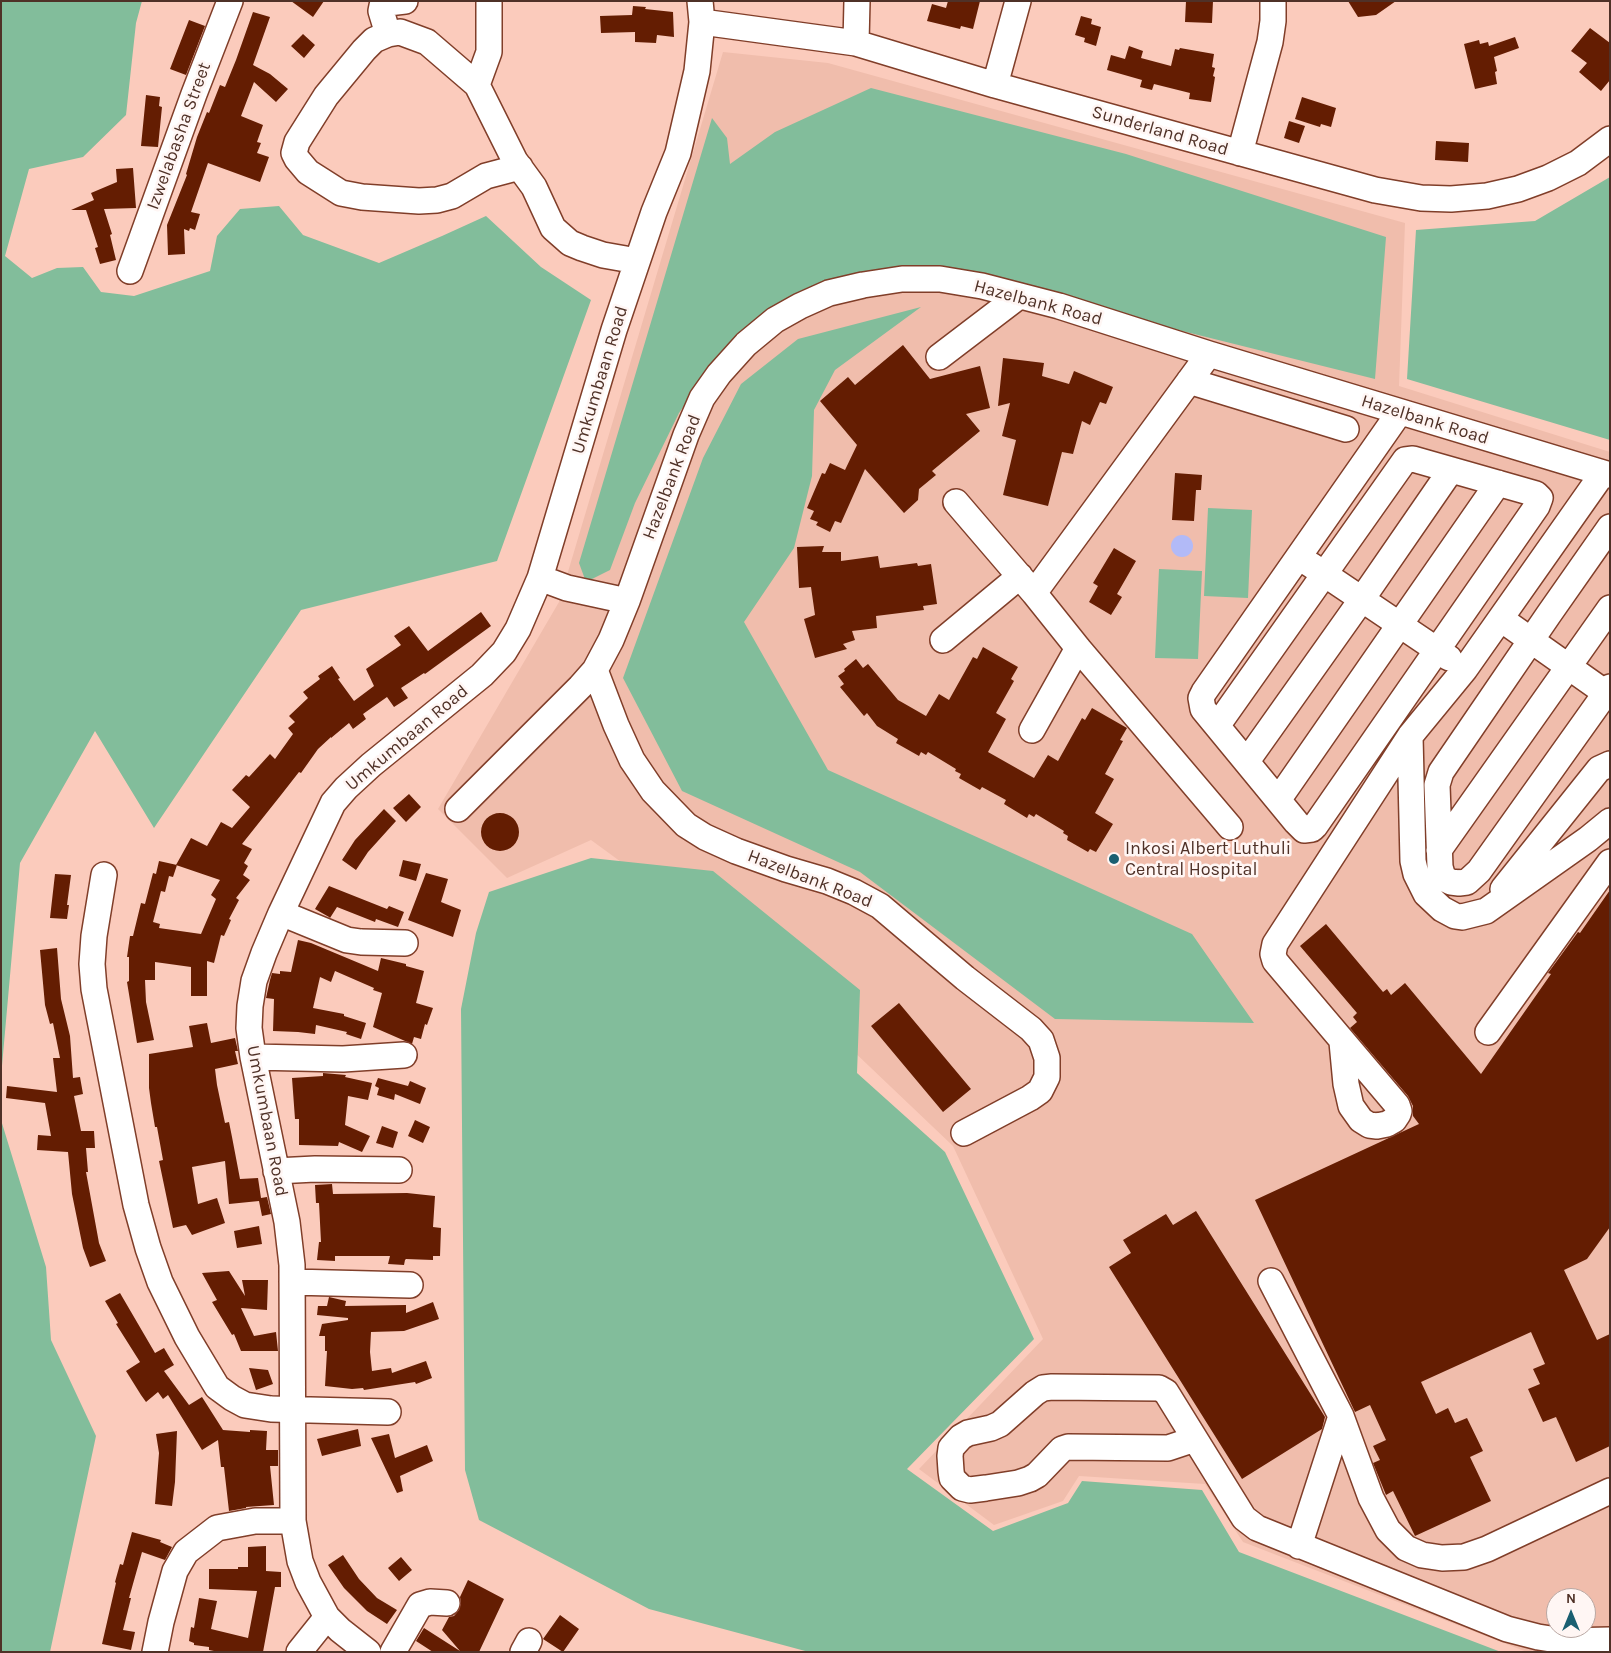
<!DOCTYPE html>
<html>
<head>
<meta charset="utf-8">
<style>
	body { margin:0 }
	#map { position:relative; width:1611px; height:1653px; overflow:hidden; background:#fbcbbc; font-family:Karla,sans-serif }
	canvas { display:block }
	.frame { position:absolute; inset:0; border:2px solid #4f3127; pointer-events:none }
	.north { position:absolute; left:1546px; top:1588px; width:50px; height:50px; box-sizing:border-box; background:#fff6f4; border:1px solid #b9a7a2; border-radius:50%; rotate:0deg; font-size:14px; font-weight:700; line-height:20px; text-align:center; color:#4f3127 }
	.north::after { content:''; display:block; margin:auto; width:18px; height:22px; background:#1a5f71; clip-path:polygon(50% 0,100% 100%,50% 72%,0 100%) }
</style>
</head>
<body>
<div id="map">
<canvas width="1611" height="1653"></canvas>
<div class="frame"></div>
<div class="north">N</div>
</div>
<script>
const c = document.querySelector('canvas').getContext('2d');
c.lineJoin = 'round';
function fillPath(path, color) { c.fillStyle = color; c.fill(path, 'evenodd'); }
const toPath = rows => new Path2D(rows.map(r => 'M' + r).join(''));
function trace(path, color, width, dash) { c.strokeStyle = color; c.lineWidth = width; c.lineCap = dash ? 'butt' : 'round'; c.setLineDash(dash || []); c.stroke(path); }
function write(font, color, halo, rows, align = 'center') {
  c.font = font + ' Karla,sans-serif'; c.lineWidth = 5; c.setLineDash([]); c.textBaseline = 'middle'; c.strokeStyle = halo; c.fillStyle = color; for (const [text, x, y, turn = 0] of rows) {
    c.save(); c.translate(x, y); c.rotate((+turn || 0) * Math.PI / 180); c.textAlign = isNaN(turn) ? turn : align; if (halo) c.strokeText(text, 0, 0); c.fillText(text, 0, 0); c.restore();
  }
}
const built = toPath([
	[723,52,828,63,1405,223,1399,386,1610,452,1610,1652,1527,1652,1243,1542,1205,1484,1079,1476,1063,1501,994,1525,919,1469,1043,1339,953,1146,766,968,591,840,507,878,438,809,559,602],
	[1556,1598,1586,1598,1586,1628,1556,1628]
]);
const green = toPath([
	[1,1,142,1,136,23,126,115,83,157,29,169,5,256,32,278,57,268,83,267,101,292,134,296,210,271,217,236,240,209,279,206,303,235,379,263,442,236,486,216,541,267,591,300,497,561,301,610,154,828,95,731,20,863,1,1077],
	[871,88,1126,154,1386,237,1375,379,929,268,803,290,754,324,716,359,679,413,635,503,610,570,586,582,579,563,712,118,727,138,730,164,775,132],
	[1610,177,1610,440,1407,379,1416,230,1535,221],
	[921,307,835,370,814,410,812,476,794,548,744,622,828,770,1192,934,1254,1023,1055,1019,860,872,682,791,623,678,703,458,741,384,798,339],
	[1208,508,1252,510,1248,598,1204,596],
	[1159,569,1202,571,1198,659,1155,658],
	[591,858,713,871,860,990,857,1073,945,1152,1034,1339,907,1469,993,1531,1068,1503,1082,1481,1202,1490,1239,1552,1501,1652,809,1652,649,1609,479,1520,465,1470,461,1009,476,933,489,892],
	[1,1120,46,1267,51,1340,96,1436,50,1652,1,1652]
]);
const water = toPath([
	'1171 546a11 11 0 1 1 22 0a11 11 0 1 1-22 0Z'
]);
const building = toPath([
	[291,1,324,1,313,17],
	[948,1,980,1,973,29,961,26,960,29,927,21,932,4,946,8],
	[1186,1,1213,1,1212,23,1185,22],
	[1348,1,1396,1,1376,15,1358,17],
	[633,6,646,7,645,9,673,12,674,37,657,35,656,43,635,42,635,32,601,33,600,16,632,15],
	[253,12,270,17,253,65,270,74,288,89,276,102,254,82,241,116,263,125,257,142,261,143,257,153,269,157,260,182,208,163,191,212,200,214,195,230,190,228,189,231,184,229,185,254,168,255,167,225,187,175,186,174,197,137,207,112,209,113,220,85,225,87,236,60],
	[1081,16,1092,19,1091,24,1101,27,1096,46,1084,42,1085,38,1075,35],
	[189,20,205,26,186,75,170,69],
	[1590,28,1610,43,1610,80,1601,91,1579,72,1587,63,1571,51],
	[303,34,315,45,304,58,291,46],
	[1515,37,1519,48,1494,57,1497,71,1495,72,1497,84,1475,89,1464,44,1479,40,1480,44,1488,42,1489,46],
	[1129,46,1143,51,1141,58,1171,66,1175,49,1179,50,1180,48,1214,54,1212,67,1215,68,1213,76,1215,77,1211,102,1189,99,1190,93,1154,84,1152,90,1140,87,1142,80,1107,70,1111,55,1125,59],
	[146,95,160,97,159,106,162,107,158,147,141,146],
	[1302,97,1336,108,1331,127,1321,124,1320,127,1295,119],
	[1289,121,1305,126,1299,143,1284,138],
	[1436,141,1469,143,1468,162,1435,160],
	[133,168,136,208,104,209,112,234,110,235,116,260,100,264,95,248,98,247,86,210,71,210,94,200,91,193,117,182,116,169],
	[903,345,930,379,980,366,990,408,966,414,980,431,932,471,936,475,919,489,918,500,904,513,865,469,841,523,835,521,830,532,816,525,818,522,810,519,814,511,807,508,822,473,825,474,830,463,845,470,857,445,820,401,848,377,855,385],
	[1003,358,1044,363,1042,376,1069,384,1074,371,1113,387,1106,404,1100,402,1090,425,1082,421,1073,454,1062,452,1048,506,1003,495,1016,440,1002,436,1010,403,998,406],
	[1175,473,1202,475,1201,490,1196,490,1194,521,1172,520],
	[824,546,822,552,841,552,841,561,878,556,880,568,917,563,918,566,931,564,937,604,923,606,924,610,876,616,877,628,852,631,855,640,843,644,847,649,815,658,804,619,815,615,811,587,799,588,797,547],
	[1114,548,1136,561,1117,594,1122,597,1111,615,1089,602,1098,586,1093,583],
	[481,612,491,626,425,674,424,673,401,688,408,698,394,707,387,697,363,714,366,719,353,729,349,723,331,738,331,737,318,749,301,773,299,772,281,795,242,844,252,849,244,863,248,866,243,875,250,880,236,898,239,900,229,919,231,920,224,936,221,935,214,963,207,961,207,996,191,996,191,967,155,962,155,980,145,980,146,1002,154,1040,137,1043,127,982,129,981,129,957,127,957,130,936,133,936,141,903,145,904,153,873,156,874,159,861,177,865,173,877,169,876,165,892,161,891,153,922,160,924,159,928,201,934,216,899,211,895,220,880,176,865,191,838,207,846,221,822,232,828,250,807,232,790,246,775,249,777,270,754,275,759,293,734,288,728,295,722,289,716,308,698,303,692,320,679,318,676,332,666,340,678,338,679,354,701,374,686,366,669,401,645,394,636,409,626,428,651],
	[983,647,1018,667,1011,679,1014,681,996,713,1006,719,988,752,1018,769,1034,778,1048,755,1058,761,1082,718,1085,720,1092,708,1127,728,1120,740,1123,741,1105,774,1114,779,1095,813,1113,824,1096,852,1090,849,1088,852,1067,840,1068,836,1063,833,1064,831,1036,814,1034,817,1029,814,1027,818,1004,804,1006,800,982,787,980,790,959,778,961,774,955,771,956,769,928,752,926,755,921,752,919,756,896,743,898,739,877,726,867,713,864,716,840,687,844,684,838,676,845,671,844,669,856,659,863,668,868,664,898,700,926,716,939,694,949,700,973,657,977,659],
	[409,794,421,807,406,822,393,808],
	[384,809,396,821,368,852,356,870,342,860,355,840],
	'481 832a19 19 0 1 1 38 0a19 19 0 1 1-38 0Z',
	[403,860,421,864,416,881,399,876],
	[426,873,448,879,441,902,461,910,453,937,408,920],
	[55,874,71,875,67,905,69,905,67,919,50,918],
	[329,886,387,909,389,906,404,912,398,927,376,919,375,922,337,907,330,918,329,917,315,909],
	[1610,890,1610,1227,1587,1259,1564,1270,1597,1340,1610,1334,1610,1446,1576,1462,1556,1417,1543,1422,1528,1389,1540,1384,1533,1369,1545,1364,1531,1332,1421,1382,1436,1414,1448,1408,1455,1423,1467,1418,1483,1451,1470,1457,1491,1501,1415,1536,1393,1491,1386,1495,1373,1463,1380,1460,1373,1446,1386,1440,1370,1405,1355,1412,1255,1200,1419,1124,1413,1116,1413,1106,1408,1096,1350,1028,1357,1022,1353,1017,1357,1013,1300,946,1326,924,1383,992,1387,989,1391,995,1405,983,1481,1074,1551,974,1548,973,1578,932,1580,933],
	[298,940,311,943,378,971,381,958,406,964,406,966,424,971,416,1003,433,1008,427,1025,425,1024,421,1039,414,1037,412,1044,373,1027,382,993,373,990,374,988,335,971,331,982,320,977,313,1008,344,1014,344,1016,366,1023,361,1039,346,1034,347,1032,316,1025,315,1034,298,1032,273,1031,274,999,266,998,270,980,272,973,280,974,280,971,291,972],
	[57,948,61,999,70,1036,73,1078,80,1077,83,1094,74,1096,81,1131,94,1131,95,1148,86,1148,88,1172,86,1172,99,1243,106,1261,90,1267,83,1248,72,1194,68,1152,37,1150,38,1135,51,1136,45,1103,6,1098,7,1086,57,1092,53,1058,60,1058,53,1023,50,1024,45,1005,40,950],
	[899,1003,971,1089,943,1112,871,1026],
	[207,1023,211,1043,235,1038,238,1051,235,1051,238,1064,215,1069,217,1085,225,1123,229,1122,232,1137,240,1179,258,1178,261,1198,267,1197,271,1214,262,1216,259,1201,229,1204,225,1161,192,1167,198,1204,217,1198,225,1223,192,1235,186,1225,173,1228,159,1161,163,1160,157,1127,155,1127,151,1103,149,1088,149,1054,193,1047,189,1026],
	[323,1073,346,1075,345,1077,372,1083,368,1100,348,1096,345,1125,370,1136,362,1152,339,1142,338,1146,299,1145,299,1119,295,1119,292,1078,323,1076],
	[378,1078,408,1086,410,1081,426,1088,420,1104,395,1094,394,1100,377,1095,379,1088,375,1086],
	[415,1120,430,1127,423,1143,408,1136],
	[382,1126,398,1132,393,1148,376,1143],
	[332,1184,333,1194,407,1193,435,1196,433,1227,441,1228,440,1256,433,1256,433,1260,406,1259,405,1260,404,1265,388,1264,390,1256,335,1256,335,1261,317,1260,319,1242,321,1242,319,1203,316,1203,315,1185],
	[1196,1211,1325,1417,1322,1429,1242,1479,1109,1267,1131,1253,1123,1240,1166,1214,1173,1225],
	[259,1226,262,1244,237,1248,234,1231],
	[229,1271,245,1296,242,1280,268,1280,267,1310,241,1308,254,1336,276,1332,278,1351,241,1351,234,1334,232,1335,212,1302,217,1300,202,1273],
	[120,1293,155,1353,164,1348,174,1365,164,1371,189,1405,202,1397,223,1430,250,1432,250,1430,267,1431,266,1450,278,1450,278,1466,270,1466,274,1505,246,1507,246,1508,229,1511,224,1467,221,1467,218,1440,202,1450,168,1395,163,1399,158,1392,146,1402,141,1395,126,1371,140,1362,116,1324,118,1323,105,1301],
	[329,1297,346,1301,345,1306,406,1305,406,1313,433,1302,439,1319,404,1331,371,1332,370,1352,372,1371,391,1368,392,1373,426,1361,432,1378,416,1384,415,1382,364,1390,363,1388,352,1389,325,1386,327,1351,325,1351,325,1336,319,1336,322,1324,348,1320,348,1318,317,1315,318,1306,327,1306],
	[249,1368,268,1370,273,1384,256,1390],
	[358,1429,361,1446,322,1456,317,1439],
	[177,1431,175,1482,172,1506,155,1504,159,1453,156,1434],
	[389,1434,395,1458,427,1445,433,1461,400,1476,403,1491,397,1493,371,1438],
	[132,1532,161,1540,160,1542,172,1547,165,1560,142,1552,129,1598,131,1598,123,1630,135,1632,131,1650,102,1644,116,1583,115,1582,120,1564,123,1565],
	[266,1546,266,1571,281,1572,281,1587,275,1587,263,1652,219,1652,209,1650,209,1647,194,1645,194,1643,189,1641,191,1627,194,1628,199,1598,217,1601,211,1629,248,1638,257,1591,209,1589,209,1569,238,1569,238,1567,248,1567,248,1547],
	[343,1555,359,1579,377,1598,397,1610,387,1624,367,1611,344,1588,328,1565],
	[401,1557,412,1570,399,1581,388,1568],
	[468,1580,504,1599,479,1652,433,1652,416,1641,424,1628,460,1651,442,1630,449,1617,454,1616,459,1610,461,1603,460,1597],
	[560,1615,579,1629,563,1652,543,1639]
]);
const minor = toPath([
	[489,1,489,52,477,85,515,161,534,187,553,228,570,243,582,248,603,255,637,261],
	[702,22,856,43,995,85,1375,190,1421,198,1451,199,1487,196,1518,189,1548,178,1578,163,1610,139],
	[388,34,381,11,382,6,388,3,405,1],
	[856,43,857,1],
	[477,85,427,42,400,32,388,34,374,40,364,50,326,96,297,142,294,153,297,159,308,172,341,193,362,197,419,201,437,200,452,196,486,176,520,167],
	[995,85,1018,1],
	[1240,153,1270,42,1273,21,1273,1],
	[130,271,194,94,230,1],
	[1209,354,1034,593,1078,648,1230,827],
	[939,357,1019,296],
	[1189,381,1346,429],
	[956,502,1034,593],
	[1610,527,1549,614,1441,772,1437,785,1440,867,1442,874,1445,879,1451,882,1459,883,1467,882,1479,871,1610,687],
	[1311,565,1449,658],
	[540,578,567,588,627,601],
	[1501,619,1610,696],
	[943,640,1020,576],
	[595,670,616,725,632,760,653,791,686,825,705,837,736,851,786,869,827,881,854,892,880,906,965,978,1031,1029,1041,1040,1047,1058,1047,1077,1040,1091,1030,1098,964,1133],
	[1217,726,1405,460,1413,459,1536,494,1540,498,1537,506,1315,826,1312,829,1304,830,1296,822,1203,709,1201,698,1204,692,1399,413],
	[1032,730,1078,648],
	[1410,736,1413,861,1416,874,1426,894,1442,909,1455,916,1462,917,1486,911,1588,839,1610,821],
	[1247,761,1362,599,1451,470],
	[1278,800,1498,483],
	[458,809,580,687,595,670,611,640,627,601,686,435,702,398,719,374,746,344,775,320,800,306,829,293,863,285,902,279,940,279,982,286,1059,306,1209,354,1610,475],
	[1439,850,1610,608],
	[104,875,94,936,92,964,94,989,136,1205,148,1248,160,1282,187,1337,217,1387,232,1398,245,1405,271,1409,388,1412],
	[1503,889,1599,769,1610,764],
	[281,913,347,940,361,942,405,943],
	[1488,1032,1610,862],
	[1342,1042,1346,1084,1351,1106,1361,1120,1369,1125,1377,1126,1387,1124,1394,1120,1398,1114,1399,1111,1397,1105,1280,967,1275,961,1273,954,1275,944,1410,736,1465,669,1603,473],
	[253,1057,343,1059,404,1055],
	[276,1171,315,1169,399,1170],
	[1271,1281,1341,1416,1371,1498,1388,1530,1406,1548,1422,1555,1442,1558,1464,1557,1487,1549,1610,1491],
	[292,1282,410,1285],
	[1195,1439,1168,1448,1068,1447,1062,1449,1037,1475,1030,1479,1018,1483,986,1488,970,1490,962,1488,952,1478,951,1471,950,1456,951,1448,961,1437,968,1433,991,1428,1000,1424,1035,1393,1043,1388,1052,1387,1159,1388,1166,1392,1244,1518,1257,1528,1507,1629,1538,1637,1564,1641,1610,1640],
	[1299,1546,1341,1416],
	[155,1652,161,1622,175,1571,186,1552,217,1528,255,1521,293,1521],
	[299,1652,327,1617],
	[368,1652,340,1630,327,1617,308,1582,300,1561,293,1521,292,1265,287,1222,253,1057,249,1028,250,1006,254,981,264,953,281,913,333,803,346,788,371,765,482,675,504,652,518,629,540,578,614,330,654,212,678,153,697,71,702,22,700,1],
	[393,1652,420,1605,430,1602,447,1603],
	[523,1652,529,1641]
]);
const markers = [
	[1114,859,6,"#1a5f71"]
];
const streetNames = [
	["Sunderland Road",1160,131,16],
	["Izwelabasha Street",179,136,-70],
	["Hazelbank Road",1038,303,15],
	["Umkumbaan Road",600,380,-73],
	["Hazelbank Road",1425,420,17],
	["Hazelbank Road",672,477,-69],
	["Umkumbaan Road",407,738,-40],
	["Hazelbank Road",810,879,21],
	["Umkumbaan Road",267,1121,79]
];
const poiNames = [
	["Inkosi Albert Luthuli",1125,849],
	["Central Hospital",1125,870]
];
fillPath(built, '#f0bdac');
fillPath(green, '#82bd9b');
fillPath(water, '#b2baf7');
fillPath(building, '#641d02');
trace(minor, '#803e29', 28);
trace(minor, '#fff', 25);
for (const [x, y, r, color] of markers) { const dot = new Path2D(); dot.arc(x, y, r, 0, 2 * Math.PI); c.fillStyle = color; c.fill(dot); trace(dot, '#fff6f4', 2); }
write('18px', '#4f3127', '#fff6f4', streetNames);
write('18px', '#4f3127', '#fff6f4', poiNames, 'left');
</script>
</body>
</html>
